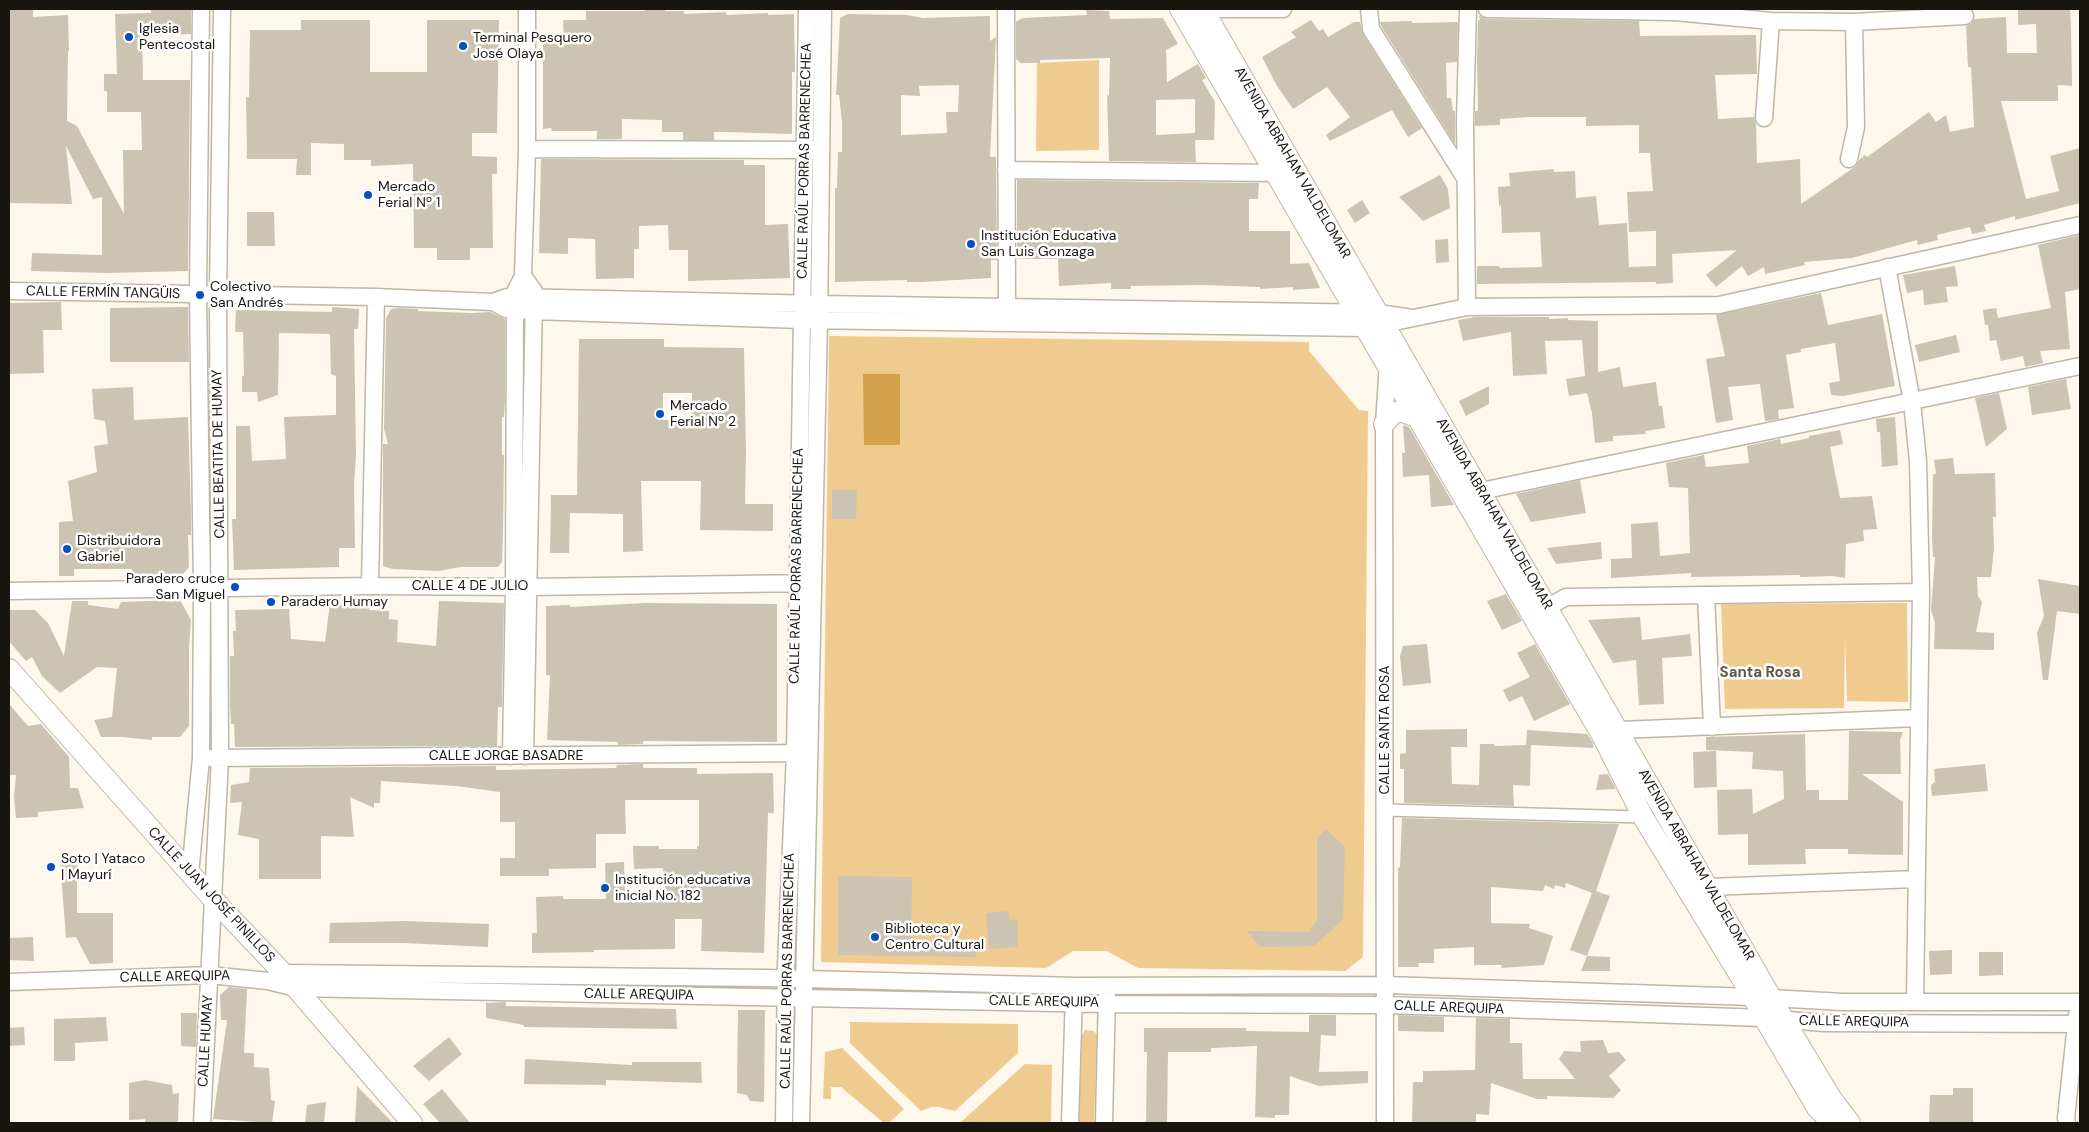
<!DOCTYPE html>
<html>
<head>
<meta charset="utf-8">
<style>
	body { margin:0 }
	#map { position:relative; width:2089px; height:1132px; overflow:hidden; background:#fdf7ec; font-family:"DM Sans",sans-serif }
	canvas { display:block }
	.frame { position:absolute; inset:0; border:10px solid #19150f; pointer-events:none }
</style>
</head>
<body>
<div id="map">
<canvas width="2089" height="1132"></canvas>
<div class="frame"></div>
</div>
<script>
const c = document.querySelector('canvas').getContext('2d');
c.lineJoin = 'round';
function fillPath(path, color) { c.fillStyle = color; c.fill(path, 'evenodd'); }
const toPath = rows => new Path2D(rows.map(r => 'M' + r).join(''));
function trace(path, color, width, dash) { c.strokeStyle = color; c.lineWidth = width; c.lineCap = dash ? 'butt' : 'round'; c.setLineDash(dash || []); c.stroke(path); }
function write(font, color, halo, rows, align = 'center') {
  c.font = font + ' "DM Sans",sans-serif'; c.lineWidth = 5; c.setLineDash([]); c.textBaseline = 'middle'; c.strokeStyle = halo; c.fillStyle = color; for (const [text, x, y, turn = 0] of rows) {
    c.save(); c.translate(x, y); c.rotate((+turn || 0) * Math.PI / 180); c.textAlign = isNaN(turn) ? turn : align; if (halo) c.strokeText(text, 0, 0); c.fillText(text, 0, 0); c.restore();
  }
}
const green = toPath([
	[1099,60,1099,150,1036,151,1037,63],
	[829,336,1309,342,1309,351,1359,410,1368,411,1363,957,1345,971,1138,968,1107,951,1073,951,1046,968,821,962],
	[1907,603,1908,702,1847,701,1845,638,1844,708,1725,709,1721,604],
	[850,1022,1018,1024,1018,1053,955,1111,939,1107,931,1107,921,1111,850,1043],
	[1085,1030,1094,1031,1097,1035,1094,1123,1078,1123,1082,1035],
	[842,1048,904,1109,889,1123,884,1123,841,1087,831,1087,831,1099,823,1099,825,1052],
	[1025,1064,1052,1065,1051,1123,962,1123,962,1121]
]);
const water = toPath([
	[863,374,900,374,900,445,864,445]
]);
const building = toPath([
	[9,9,33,9,33,17,68,15,69,51,68,51,67,121,77,126,124,214,123,150,142,150,141,112,107,112,107,91,104,91,104,74,117,74,115,14,151,13,151,10,191,10,191,34,142,36,143,80,190,80,188,271,107,273,31,271,32,253,102,255,102,197,93,199,66,146,72,204,9,203],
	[644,9,665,9,665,11,684,11,684,14,726,12,726,15,768,13,768,15,794,14,795,72,792,72,792,134,726,132,714,132,714,140,683,140,683,132,662,132,662,120,622,119,622,139,597,139,597,131,552,131,551,128,543,129,543,42,564,40,563,20,586,20,586,11,645,11],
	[2018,9,2070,10,2071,30,2072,86,2058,85,2058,101,2001,101,2026,199,2059,191,2050,156,2080,148,2080,203,2015,220,2015,216,1984,225,1986,231,1972,234,1970,227,1937,235,1938,240,1918,245,1917,240,1852,258,1804,262,1805,265,1765,274,1764,267,1748,276,1742,266,1716,287,1706,275,1737,250,1672,254,1673,283,1656,284,1656,282,1477,284,1477,266,1499,266,1500,268,1542,267,1540,232,1502,233,1501,205,1499,206,1498,187,1510,186,1509,173,1554,169,1554,172,1575,171,1576,198,1596,196,1599,225,1627,223,1629,267,1656,266,1656,231,1629,232,1627,192,1653,191,1650,153,1639,153,1639,125,1586,126,1586,117,1530,117,1500,119,1500,125,1475,126,1475,111,1478,111,1477,61,1478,20,1480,20,1479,16,1487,19,1639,21,1640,36,1756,35,1757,74,1715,75,1718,119,1754,117,1756,124,1757,163,1800,159,1801,204,1856,166,1859,160,1865,155,1867,157,1929,112,1936,122,1946,115,1950,132,1974,127,1971,67,1968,67,1966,26,1971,24,1974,19,2006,17,2007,53,2037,53,2036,24,2018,25],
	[1086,10,1109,11,1110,19,1163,18,1178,44,1166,50,1167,82,1198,64,1206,78,1202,80,1215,102,1214,140,1195,140,1196,162,1109,161,1107,95,1109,96,1110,58,1040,60,1040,63,1021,63,1016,59,1016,22,1019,20,1023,18,1087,15],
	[1195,99,1195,133,1156,135,1156,100],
	[848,14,907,15,923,18,990,16,990,41,996,37,990,157,996,157,997,260,991,260,991,278,922,282,907,282,907,280,835,282,835,188,837,188,838,152,842,152,842,122,839,95,836,95,837,77,840,18],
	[959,85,958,112,946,112,947,133,901,135,901,95,920,96,919,86],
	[301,20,370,20,370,72,427,72,427,20,499,20,497,133,472,133,472,156,497,157,497,174,492,174,493,248,470,248,470,260,437,260,437,248,414,248,413,164,371,166,371,160,344,160,344,144,311,143,311,175,296,175,297,159,247,159,246,97,249,97,250,30,301,30],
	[1311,20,1319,31,1323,29,1328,37,1354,22,1360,22,1363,34,1422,128,1408,137,1392,110,1330,141,1326,135,1350,117,1327,87,1293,109,1277,86,1262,57,1296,37,1291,32],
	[1412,21,1412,23,1458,22,1457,62,1446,63,1447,98,1451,98,1453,111,1455,111,1455,144,1381,26,1380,22],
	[541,159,744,160,744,165,765,165,765,225,788,224,790,278,688,281,688,250,669,250,668,225,639,226,639,249,634,249,634,278,596,279,595,239,568,238,568,254,539,253],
	[1440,175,1448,189,1450,208,1423,221,1399,197],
	[1017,180,1259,183,1258,199,1249,199,1249,231,1290,231,1290,264,1309,263,1320,288,1293,290,1293,287,1260,289,1260,287,1202,285,1131,286,1131,289,1111,289,1111,283,1059,286,1058,259,1017,259],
	[1362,200,1370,213,1355,223,1347,210],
	[247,212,274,212,275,246,247,246],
	[2080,235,2080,289,2065,292,2070,349,2040,351,2043,363,2025,367,2023,356,2001,361,1996,340,1990,341,1988,325,1985,325,1983,310,1996,308,1998,318,2051,308,2038,245],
	[1448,239,1449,262,1436,263,1435,240],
	[1955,266,1958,286,1946,287,1948,302,1924,305,1923,290,1907,293,1903,275],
	[1821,293,1828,325,1882,314,1895,386,1843,396,1831,395,1829,383,1840,381,1835,343,1801,349,1801,352,1786,355,1794,408,1778,410,1779,419,1765,421,1760,384,1728,387,1733,420,1716,423,1706,359,1725,356,1716,315],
	[61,302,62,330,43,330,44,373,9,374,9,303],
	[188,307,189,362,110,362,110,308],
	[332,307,359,309,358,329,354,329,356,454,354,485,355,548,339,548,339,567,234,570,232,519,236,519,236,426,250,426,252,461,286,459,284,417,336,415,336,376,331,374,330,334,279,333,278,395,258,402,257,392,242,392,242,376,244,376,243,332,235,332,236,310,332,312],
	[398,308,418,309,418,311,472,313,490,312,505,319,505,399,504,417,502,417,502,455,504,455,503,531,502,562,498,567,461,567,438,571,393,569,383,566,383,444,388,444,384,429,386,318,391,309],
	[1475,317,1549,317,1549,319,1568,318,1568,320,1598,321,1598,372,1620,367,1623,387,1656,382,1659,406,1662,406,1665,428,1645,431,1646,434,1613,436,1613,441,1595,443,1592,413,1587,393,1569,396,1566,379,1585,376,1582,340,1545,341,1547,374,1513,376,1511,332,1463,341,1458,320],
	[1956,335,1960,352,1919,362,1915,345],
	[579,339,664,339,664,347,744,348,746,452,745,504,773,504,773,531,700,530,701,481,641,481,643,551,623,552,623,514,570,513,569,553,550,553,551,495,577,495],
	[663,393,692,393,692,420,663,420],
	[2066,379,2071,409,2032,415,2028,387],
	[1489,386,1489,404,1466,416,1459,401],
	[133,387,134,420,188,417,191,513,191,535,188,535,189,567,182,575,132,576,132,569,74,569,74,576,59,576,59,522,73,521,68,481,97,472,94,446,108,444,105,421,94,419,92,389],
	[1999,393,2007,429,1986,447,1975,398],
	[1895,417,1898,465,1882,467,1880,432,1877,432,1876,419],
	[1403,425,1409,427,1454,505,1431,507,1429,475,1403,477,1402,453,1405,453],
	[1840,430,1843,444,1830,447,1840,498,1872,496,1877,529,1863,530,1864,541,1846,544,1845,578,1833,576,1800,577,1800,575,1691,577,1691,573,1611,578,1611,559,1632,558,1631,524,1658,522,1660,556,1690,553,1688,488,1669,487,1666,463,1704,455,1706,467,1749,463,1747,446,1780,439,1781,444,1809,438,1809,436],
	[1953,458,1955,474,1995,473,1996,517,1993,517,1994,548,1991,577,1977,577,1978,596,1982,602,1976,632,1994,633,1994,650,1934,649,1935,623,1931,610,1935,557,1933,557,1932,538,1933,474,1936,474,1934,460],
	[1580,480,1586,513,1531,522,1516,494],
	[832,490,857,490,856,519,832,519],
	[1601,542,1602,559,1556,564,1547,548],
	[2038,579,2080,586,2080,614,2057,611,2048,680,2043,680,2037,633,2044,616],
	[1506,594,1522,621,1502,630,1487,601],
	[180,600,191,620,189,647,189,726,180,737,152,737,152,740,122,737,101,737,94,720,112,717,117,668,97,667,60,693,42,676,32,657,26,661,9,641,9,610,35,610,48,623,64,656,72,601,88,601,88,605,118,609,121,602],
	[439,601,504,603,502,700,502,707,498,707,497,746,235,747,234,724,231,724,230,704,230,656,234,656,233,631,236,631,235,610,289,609,291,639,325,642,330,603,370,607,369,610,389,611,389,619,398,620,397,642,436,646],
	[645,603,777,604,777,742,643,741,643,744,618,745,618,742,547,740,550,675,546,675,546,606,570,605,570,607],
	[1640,617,1642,640,1690,634,1692,656,1662,658,1664,704,1639,705,1636,660,1613,663,1588,620],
	[1427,644,1431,683,1403,686,1400,656,1403,646],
	[1535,644,1570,704,1534,721,1522,696,1509,702,1503,690,1530,677,1517,653],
	[9,704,28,726,41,724,69,757,70,788,78,788,84,808,38,812,38,817,16,818,14,797,16,775,9,775],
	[1467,729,1467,747,1451,747,1452,784,1479,785,1480,744,1494,744,1494,746,1526,745,1527,730,1587,734,1593,743,1593,748,1531,745,1530,786,1513,785,1514,806,1404,803,1404,769,1400,769,1400,754,1406,753,1406,730],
	[1849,731,1903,732,1900,740,1901,774,1862,774,1903,802,1903,855,1848,854,1848,849,1805,849,1806,864,1748,865,1748,834,1718,835,1717,790,1752,789,1753,814,1784,799,1783,771,1752,769,1753,752,1706,750,1706,737,1805,734,1806,790,1819,790,1819,800,1848,800],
	[1716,751,1717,787,1694,788,1693,752],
	[643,764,643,768,697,768,697,774,773,773,774,813,768,813,764,953,701,951,702,919,675,919,675,949,594,950,594,952,532,953,532,933,537,933,536,897,563,896,563,899,606,899,605,863,624,862,625,900,665,899,663,868,634,869,633,846,659,846,659,849,697,849,697,846,699,846,699,800,625,800,626,834,596,834,596,868,549,869,549,876,500,876,500,858,515,858,515,822,500,822,500,792,456,786,381,781,380,803,374,803,374,808,350,797,354,837,321,836,321,879,259,879,259,839,238,835,242,802,230,803,231,785,249,782,250,768,496,766,496,770,616,768,617,765],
	[1985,764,1988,791,1932,796,1931,785,1935,782,1934,769],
	[1608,774,1616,789,1596,790,1599,775],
	[1402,818,1619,824,1596,891,1610,896,1587,956,1570,950,1592,893,1566,883,1565,888,1555,885,1554,889,1545,885,1543,891,1491,887,1491,923,1530,924,1529,928,1553,936,1544,965,1501,968,1502,965,1474,965,1474,947,1434,949,1434,963,1418,963,1419,967,1398,967,1398,868,1400,867],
	[1326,829,1345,847,1343,919,1314,946,1261,947,1246,931,1309,932,1317,920,1317,839],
	[60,860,77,861,77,913,113,913,113,963,90,964,76,937,66,938],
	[838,876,912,877,911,941,976,941,976,957,838,955],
	[1008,911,1009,920,1017,919,1018,947,989,949,986,913],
	[405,921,489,924,488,947,404,943,329,943,330,923],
	[33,937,34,961,9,960,9,938],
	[1952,950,1952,974,1930,975,1929,951],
	[1979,952,2003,952,2003,975,1979,976],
	[1587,956,1610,957,1610,971,1581,971],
	[229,987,247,989,244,1053,254,1053,254,1067,269,1068,271,1100,275,1101,272,1123,213,1119,227,1020,221,1020,220,995],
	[506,1002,506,1006,676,1009,677,1029,524,1027,524,1025,486,1018,486,1003],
	[738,1010,765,1010,764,1102,750,1101,747,1095,737,1093],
	[181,1013,197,1013,196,1047,181,1046],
	[1309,1015,1336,1015,1336,1036,1321,1035,1319,1072,1368,1071,1368,1083,1319,1086,1290,1076,1289,1115,1275,1115,1275,1118,1255,1117,1257,1046,1211,1048,1211,1052,1168,1052,1167,1123,1146,1123,1147,1052,1144,1052,1144,1028,1246,1028,1246,1031,1309,1032],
	[1398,1015,1444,1017,1444,1032,1398,1031],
	[106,1017,108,1041,75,1043,75,1061,54,1061,54,1019],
	[1476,1018,1510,1019,1510,1043,1522,1043,1523,1079,1575,1079,1559,1059,1564,1051,1581,1052,1580,1041,1603,1040,1608,1053,1619,1052,1626,1060,1609,1076,1621,1090,1613,1098,1547,1096,1547,1099,1537,1099,1491,1083,1489,1115,1476,1114,1476,1123,1412,1123,1413,1082,1423,1082,1423,1071,1475,1070],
	[24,1027,25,1045,9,1046,9,1028],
	[449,1037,462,1054,429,1081,413,1066],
	[525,1059,632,1065,632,1062,701,1062,702,1083,606,1080,606,1085,524,1084],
	[145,1080,172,1085,173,1094,179,1093,178,1123,145,1123,145,1119,129,1120,129,1083],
	[357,1086,393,1123,355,1123],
	[1953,1088,1973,1088,1973,1123,1929,1123,1930,1095,1953,1095],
	[442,1089,470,1123,440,1123,423,1104],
	[326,1102,324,1123,305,1123,307,1105]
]);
const pedestrian = toPath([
	[1385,810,1643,817]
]);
const minor = toPath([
	[1006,9,1007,319],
	[1200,9,1283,9],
	[1369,9,1371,29,1465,178],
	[1487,9,1675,12,1771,21,1854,22,1965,16],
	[1764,118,1771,21],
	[527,149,815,150],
	[1849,159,1856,127,1854,22],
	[1006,170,1275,173,1283,168],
	[1887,267,1912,402,1918,461,1921,592,1915,1001],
	[523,276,527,149,527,9],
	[9,291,376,297,493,302],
	[1467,307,1465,121,1468,9],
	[1412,318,1378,313,819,304,515,297,507,297,493,302,506,309,533,311,802,320,1365,328,1467,307,1719,305,2080,225],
	[1471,496,1481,491,2080,366],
	[370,586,376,297],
	[9,591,370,586,529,587,808,583],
	[1706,595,1712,727],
	[1548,607,1566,597,1921,592],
	[1608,737,1619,730,1919,718],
	[511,756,514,587,515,310,515,292,523,276,534,291,534,298,525,756],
	[210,758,806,753],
	[190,874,201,758,202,588,198,294,201,9],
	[1709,887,1916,879],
	[283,973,767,978,1075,986,1386,985,1753,997,1843,1002,2080,1002],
	[9,982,210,975,268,981,296,988,1106,1004,1386,1005,1764,1018,1824,1023,2080,1024],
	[202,1123,220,758,218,294,222,9],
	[784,1123,786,965,795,753,807,9],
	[801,1123,819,321,823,9],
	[1070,1123,1074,993],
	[1104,1123,1107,993],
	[1385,1123,1384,424,1388,363],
	[2067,1123,2066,1118,2077,1014]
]);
const tertiary = toPath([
	[1180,9,1604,739,1643,817,1753,997,1764,1018,1817,1108,1832,1123],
	[1203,9,1784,1020,1831,1098,1850,1123],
	[1384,424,1391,416,1396,412,1403,412,1418,418],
	[9,669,212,898,283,973,412,1123]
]);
const markers = [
	[129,37,5,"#0550ba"],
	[463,46,5,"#0550ba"],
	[368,195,5,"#0550ba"],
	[971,244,5,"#0550ba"],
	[200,295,5,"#0550ba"],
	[660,414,5,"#0550ba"],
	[67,549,5,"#0550ba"],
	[235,587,5,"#0550ba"],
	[271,602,5,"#0550ba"],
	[51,867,5,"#0550ba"],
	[605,888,5,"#0550ba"],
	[875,937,5,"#0550ba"]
];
const poiNames = [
	["Iglesia",139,29],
	["Pentecostal",139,45],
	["Terminal Pesquero",473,38],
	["José Olaya",473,54],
	["Mercado",378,187],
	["Ferial Nº 1",378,203],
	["Institución Educativa",981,236],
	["San Luis Gonzaga",981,252],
	["Colectivo",210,287],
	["San Andrés",210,303],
	["Mercado",670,406],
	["Ferial Nº 2",670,422],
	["Distribuidora",77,541],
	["Gabriel",77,557],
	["Paradero cruce",225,579,"right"],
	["San Miguel",225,595,"right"],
	["Paradero Humay",281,602],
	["Soto | Yataco",61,859],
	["| Mayurí",61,875],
	["Institución educativa",615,880],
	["inicial No. 182",615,896],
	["Biblioteca y",885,929],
	["Centro Cultural",885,945]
];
const streetNames = [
	["CALLE RAÚL PORRAS BARRENECHEA",805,161,-89],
	["AVENIDA ABRAHAM VALDELOMAR",1292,163,60],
	["CALLE FERMÍN TANGÜIS",103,293,1],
	["CALLE BEATITA DE HUMAY",219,454,-91],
	["AVENIDA ABRAHAM VALDELOMAR",1494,514,60],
	["CALLE RAÚL PORRAS BARRENECHEA",797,566,-89],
	["CALLE 4 DE JULIO",470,586],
	["CALLE SANTA ROSA",1385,730,-90],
	["CALLE JORGE BASADRE",506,756],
	["AVENIDA ABRAHAM VALDELOMAR",1696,865,60],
	["CALLE JUAN JOSÉ PINILLOS",211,895,47],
	["CALLE RAÚL PORRAS BARRENECHEA",788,971,-89],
	["CALLE AREQUIPA",175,977,-1],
	["CALLE AREQUIPA",639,995,1],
	["CALLE AREQUIPA",1044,1002,1],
	["CALLE AREQUIPA",1449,1008,2],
	["CALLE AREQUIPA",1854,1022,1],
	["CALLE HUMAY",206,1041,-87]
];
const neighbourhoodNames = [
	["Santa Rosa",1760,673]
];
fillPath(green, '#efcb8f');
fillPath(water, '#d1a14b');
fillPath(building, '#cdc3b2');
trace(pedestrian, '#c0b6a6', 14);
trace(minor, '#c0b6a6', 19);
trace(tertiary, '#c0b6a6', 22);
trace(pedestrian, '#fff', 11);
trace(minor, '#fff', 16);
trace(tertiary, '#fff', 20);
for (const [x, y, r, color] of markers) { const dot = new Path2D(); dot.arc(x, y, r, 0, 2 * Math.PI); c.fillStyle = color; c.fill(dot); trace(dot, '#fff', 2); }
write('14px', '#19150f', '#fff', poiNames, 'left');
write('14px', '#19150f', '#fff', streetNames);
write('bold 15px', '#5e5546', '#fff', neighbourhoodNames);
</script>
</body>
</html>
